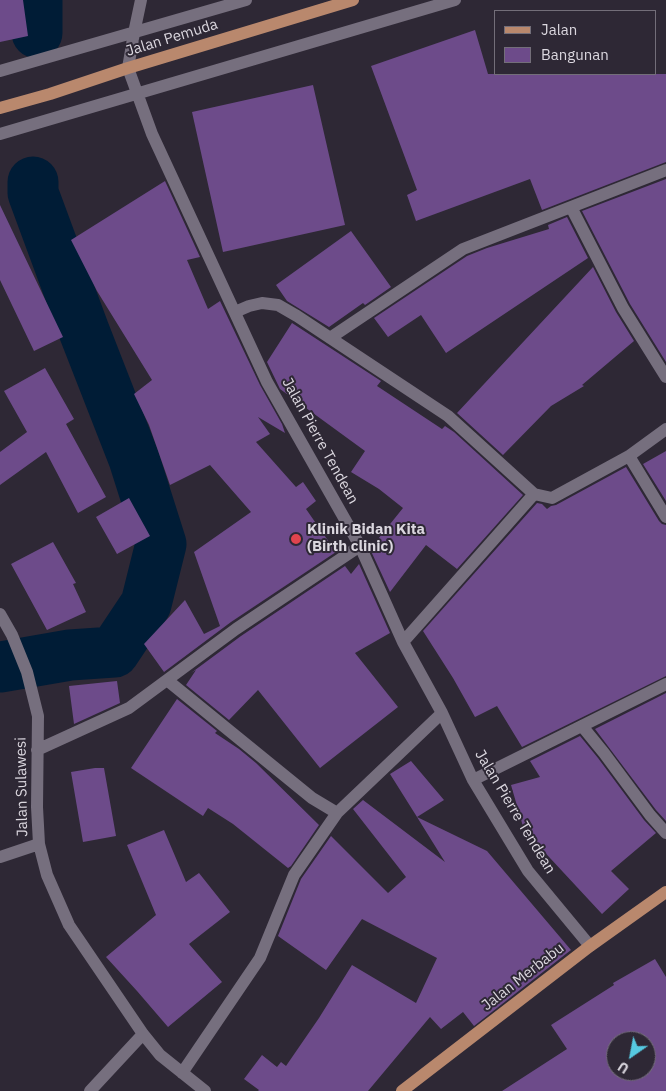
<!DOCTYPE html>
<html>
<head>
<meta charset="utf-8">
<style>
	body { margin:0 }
	#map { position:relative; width:666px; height:1091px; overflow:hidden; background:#2e2835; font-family:"IBM Plex Sans",sans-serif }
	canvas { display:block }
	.legend { position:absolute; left:494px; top:10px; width:162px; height:65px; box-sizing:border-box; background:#2e2835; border:1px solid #736e79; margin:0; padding:6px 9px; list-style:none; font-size:15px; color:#dbd7df }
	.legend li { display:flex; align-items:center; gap:10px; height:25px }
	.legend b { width:25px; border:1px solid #736e79 }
	.north { position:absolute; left:606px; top:1031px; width:50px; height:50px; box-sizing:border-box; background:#2e2835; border:1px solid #736e79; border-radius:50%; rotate:213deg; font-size:14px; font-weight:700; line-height:20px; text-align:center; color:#dbd7df }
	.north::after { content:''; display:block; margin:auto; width:18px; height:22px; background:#56c9e1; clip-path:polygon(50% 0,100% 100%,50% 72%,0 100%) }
</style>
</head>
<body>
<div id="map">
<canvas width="666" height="1091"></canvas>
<ul class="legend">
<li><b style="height:6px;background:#b9886d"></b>Jalan</li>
<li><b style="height:14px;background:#6d4b8a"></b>Bangunan</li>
</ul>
<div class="north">U</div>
</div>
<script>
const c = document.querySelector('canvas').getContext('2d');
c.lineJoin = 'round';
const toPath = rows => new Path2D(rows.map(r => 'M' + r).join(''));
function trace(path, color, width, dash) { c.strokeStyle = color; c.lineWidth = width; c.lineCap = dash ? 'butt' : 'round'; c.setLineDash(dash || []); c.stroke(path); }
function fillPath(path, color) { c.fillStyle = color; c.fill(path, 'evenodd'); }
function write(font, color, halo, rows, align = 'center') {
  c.font = font + ' "IBM Plex Sans",sans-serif'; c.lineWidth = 4; c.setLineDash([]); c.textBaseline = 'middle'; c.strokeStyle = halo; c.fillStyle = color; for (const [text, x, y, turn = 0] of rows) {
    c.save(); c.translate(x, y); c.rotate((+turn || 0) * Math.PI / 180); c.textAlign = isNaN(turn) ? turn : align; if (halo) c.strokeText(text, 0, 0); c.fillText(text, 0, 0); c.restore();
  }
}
const river = toPath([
	[37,0,37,33],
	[0,667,70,655,114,652,146,604,161,544,134,459,84,331,33,193,33,182]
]);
const building = toPath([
	[0,0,23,0,28,36,0,42],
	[475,30,488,74,666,74,666,162,542,210,530,179,416,221,407,195,417,190,371,66],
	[313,85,345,225,223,252,192,112],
	[666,179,666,362,630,304,582,211],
	[165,181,200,257,187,260,208,309,220,301,260,385,282,424,285,433,258,417,270,434,256,442,296,487,303,482,316,501,306,509,336,552,231,622,164,672,144,644,185,600,204,634,220,626,194,552,251,512,210,465,170,485,149,425,134,394,152,380,97,291,71,240],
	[0,205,63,337,34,351,0,280],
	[567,217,588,258,446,353,421,315,388,337,374,318,467,256,487,248,549,229,548,225],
	[351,231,391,287,365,305,363,303,329,327,287,301,276,285],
	[593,267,616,312,634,341,582,385,584,386,551,406,503,455,457,413],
	[292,323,381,381,377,386,442,429,445,426,454,432,523,495,457,569,426,545,390,592,370,549,403,508,379,489,351,472,365,451,280,389,267,362],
	[45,368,74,419,66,424,106,497,78,513,46,452,0,485,0,452,27,432,4,391],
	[666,451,666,501,643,464],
	[626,467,659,521,662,524,666,525,666,676,522,747,497,706,475,717,453,678,423,631,537,503,542,504,547,509,551,506,556,505],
	[129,498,150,536,117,554,96,517],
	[53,542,76,583,73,584,86,612,47,630,11,564],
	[359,564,390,633,355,653,398,707,320,768,258,690,229,720,186,685,196,670,191,673,241,636,345,566,351,574],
	[117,681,120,703,74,724,69,686],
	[666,693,666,821,656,810,595,729],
	[177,699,217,731,215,733,239,749,256,763,319,825,291,866,288,868,233,824,208,808,203,816,131,768],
	[580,736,598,758,644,820,656,833,611,871,629,889,602,914,524,830,511,785,540,777,530,761],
	[411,761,444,800,417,817,390,774],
	[95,768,104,768,116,836,83,842,71,772],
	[363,800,445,862,417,817,487,851,571,950,474,1026,463,1012,441,1029,430,1017,368,1091,258,1091,259,1090,244,1079,262,1055,277,1067,281,1062,286,1066,319,1018,352,965,416,1003,437,958,362,919,326,970,278,936,301,879,331,836,388,893,406,877,353,809],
	[164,830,186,882,199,873,230,912,189,944,222,982,168,1027,137,991,106,957,156,915,127,845],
	[655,959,666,977,666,1091,502,1091,567,1049,551,1025,614,985,613,983],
	[616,1041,646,1041,646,1071,616,1071]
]);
const minor = toPath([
	[141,0,134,33,128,68,152,134,267,382,360,546,403,642,442,713,473,780,528,871,590,946],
	[0,71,246,0],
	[0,134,455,0],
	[571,207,623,308,666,377],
	[235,312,249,306,262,303,278,305,297,316,448,416,534,494,552,498,629,456,666,429],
	[330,338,463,249,666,170],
	[629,456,666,517],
	[0,614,12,635,27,672,38,716,37,807,39,844,47,875,69,925,143,1034,160,1055,205,1091],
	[403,642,534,494],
	[167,680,312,798,337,813,442,713],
	[582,726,604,753,650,815,666,833],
	[37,750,129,708,236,629,360,546],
	[473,780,666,684],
	[0,857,39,844],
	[182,1073,260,958,294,875,337,813],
	[90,1091,143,1034]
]);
const major = toPath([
	[0,108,50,94,128,68,353,0],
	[402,1091,590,946,666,892]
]);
const markers = [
	[296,539,6,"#e0444e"]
];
const streetNames = [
	["Jalan Pemuda",172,38,-17],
	["Jalan Pierre Tendean",320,441,61],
	["Jalan Sulawesi",22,787,-91],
	["Jalan Pierre Tendean",515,812,59],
	["Jalan Merbabu",523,977,-38]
];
const poiNames = [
	["Klinik Bidan Kita",307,530],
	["(Birth clinic)",307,547]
];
trace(river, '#001c36', 51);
fillPath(building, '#6d4b8a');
trace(minor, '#766f7e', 12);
trace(major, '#b9886d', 12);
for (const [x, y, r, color] of markers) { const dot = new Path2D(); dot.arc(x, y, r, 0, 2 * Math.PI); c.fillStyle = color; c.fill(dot); trace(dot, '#2e2835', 2); }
write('15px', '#dbd7df', '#2e2835', streetNames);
write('bold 15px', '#dbd7df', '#2e2835', poiNames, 'left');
</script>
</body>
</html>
